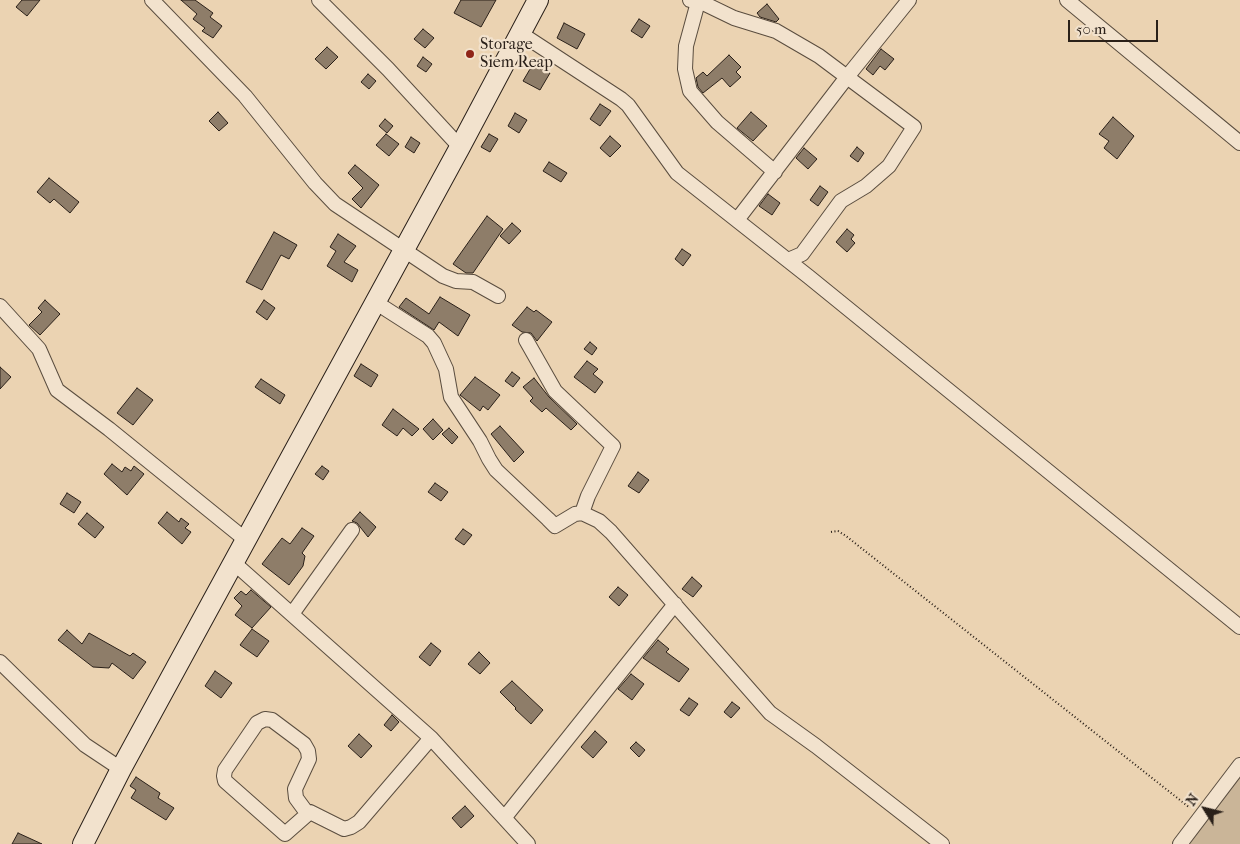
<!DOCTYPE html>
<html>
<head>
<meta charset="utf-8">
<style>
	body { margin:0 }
	#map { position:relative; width:1240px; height:844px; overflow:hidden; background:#ebd3b2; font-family:"IM FELL French Canon",serif }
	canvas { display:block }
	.north { position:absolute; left:1180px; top:784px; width:50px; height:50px; -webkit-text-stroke:4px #f2e2cd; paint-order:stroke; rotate:306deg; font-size:14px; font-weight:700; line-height:20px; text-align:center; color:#2a2019 }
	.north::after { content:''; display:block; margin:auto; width:18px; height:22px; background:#2a2019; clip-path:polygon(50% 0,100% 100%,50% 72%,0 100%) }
	.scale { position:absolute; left:1068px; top:20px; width:90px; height:22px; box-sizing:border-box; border:2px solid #2a2019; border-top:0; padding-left:6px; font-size:15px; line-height:18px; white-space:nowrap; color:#2a2019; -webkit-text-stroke:4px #f2e2cd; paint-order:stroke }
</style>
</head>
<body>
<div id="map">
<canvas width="1240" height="844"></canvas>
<div class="north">N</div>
<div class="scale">50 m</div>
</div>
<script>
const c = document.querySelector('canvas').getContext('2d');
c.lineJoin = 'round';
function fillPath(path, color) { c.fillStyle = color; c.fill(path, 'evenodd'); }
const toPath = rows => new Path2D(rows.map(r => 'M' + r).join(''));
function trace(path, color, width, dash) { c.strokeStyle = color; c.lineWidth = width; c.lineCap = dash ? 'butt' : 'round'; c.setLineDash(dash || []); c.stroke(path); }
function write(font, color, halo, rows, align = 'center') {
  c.font = font + ' "IM FELL French Canon",serif'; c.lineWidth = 4.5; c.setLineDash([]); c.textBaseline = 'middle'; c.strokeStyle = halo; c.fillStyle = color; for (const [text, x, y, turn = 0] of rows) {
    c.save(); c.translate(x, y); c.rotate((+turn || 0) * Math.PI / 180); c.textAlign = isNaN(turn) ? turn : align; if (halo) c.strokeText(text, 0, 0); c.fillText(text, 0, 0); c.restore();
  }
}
const green = toPath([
	[1240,767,1240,844,1180,844]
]);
const building = toPath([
	[22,0,40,0,27,16,16,7,22,0],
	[181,0,195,0,213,13,210,17,222,26,213,38,202,31,205,28,193,19,197,14,181,0],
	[461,0,496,0,481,27,454,13,461,0],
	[767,4,779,19,776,22,760,17,757,13,767,4],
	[639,19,650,26,642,38,631,31,639,19],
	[564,23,585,34,577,49,557,38,564,23],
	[423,29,434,38,425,48,414,39,423,29],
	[327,47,338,57,326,69,315,59,327,47],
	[881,49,894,59,885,70,880,66,873,75,866,69,881,49],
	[729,55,741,67,736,72,741,77,730,87,722,78,703,93,698,87,696,78,703,72,707,76,729,55],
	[423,57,432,64,426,72,417,66,423,57],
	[533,64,550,73,540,90,523,81,533,64],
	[368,74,376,81,369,89,361,82,368,74],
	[600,104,611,111,600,126,590,119,600,104],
	[218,112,228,123,219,131,209,121,218,112],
	[751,112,767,126,753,141,737,128,751,112],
	[515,113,527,120,519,133,508,126,515,113],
	[1113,117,1134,136,1117,159,1104,148,1109,141,1099,134,1113,117],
	[385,119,393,126,387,133,379,126,385,119],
	[386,134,399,144,389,156,376,145,386,134],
	[489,134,498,139,490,152,481,147,489,134],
	[610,136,621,146,610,157,600,148,610,136],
	[411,137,420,143,414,153,405,147,411,137],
	[857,147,864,153,858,162,850,156,857,147],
	[804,148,817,159,808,169,796,158,804,148],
	[549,162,567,173,561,182,543,171,549,162],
	[355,165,379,185,361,208,352,199,363,188,348,173,355,165],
	[49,178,79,202,70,213,54,199,50,203,37,192,49,178],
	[820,186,828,192,818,206,810,200,820,186],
	[768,194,780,203,772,215,759,206,768,194],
	[487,216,503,229,473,273,466,273,453,264,487,216],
	[512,223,521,231,509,244,500,236,512,223],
	[847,229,854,235,851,239,855,243,847,252,836,242,847,229],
	[274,232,297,245,289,259,281,255,262,290,246,282,274,232],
	[338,234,356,246,344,262,358,270,352,282,327,266,336,251,330,247,338,234],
	[682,249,691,255,683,266,675,259,682,249],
	[440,297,470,315,458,336,439,322,434,330,399,307,406,298,429,314,440,297],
	[45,300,60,314,40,335,29,325,42,312,38,308,45,300],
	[264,300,275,308,267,320,256,312,264,300],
	[527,307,534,312,536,310,552,322,537,341,531,333,522,332,512,325,527,307],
	[590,342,597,348,592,355,584,349,590,342],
	[587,361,598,369,593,374,603,382,595,393,574,377,587,361],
	[361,364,378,375,371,387,354,376,361,364],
	[0,367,11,377,0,389,0,367],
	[512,372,520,378,513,387,505,381,512,372],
	[475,377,500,395,488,410,483,406,480,411,460,395,475,377],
	[534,378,549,397,577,424,571,430,546,408,542,412,530,401,533,398,523,387,534,378],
	[261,379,285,395,280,404,255,387,261,379],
	[137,388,153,400,133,425,117,413,137,388],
	[393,409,419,429,412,436,403,428,397,436,382,425,393,409],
	[433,419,443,430,433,440,423,429,433,419],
	[500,426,524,452,514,462,491,434,500,426],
	[449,428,458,437,452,444,442,434,449,428],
	[112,464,122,472,125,467,131,471,134,466,144,474,127,495,104,474,112,464],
	[322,466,329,471,323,480,315,474,322,466],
	[638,472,649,480,639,493,628,486,638,472],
	[435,483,448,492,441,501,428,492,435,483],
	[67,493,81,502,74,513,60,504,67,493],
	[167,512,179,522,181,518,189,524,185,528,191,532,182,544,158,523,167,512],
	[360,512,376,527,368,537,357,523,352,521,360,512],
	[87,513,104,527,95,538,78,524,87,513],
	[302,528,314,536,302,553,305,556,303,566,289,585,262,564,282,538,290,544,302,528],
	[463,529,472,535,464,545,455,539,463,529],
	[692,577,702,586,693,597,682,589,692,577],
	[618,587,628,595,619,606,609,597,618,587],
	[251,590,271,607,252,628,235,615,242,606,234,598,241,591,246,595,251,590],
	[252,629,269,641,257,657,240,645,252,629],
	[67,630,82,644,89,633,130,656,133,653,146,662,133,679,112,663,109,668,93,667,58,640,67,630],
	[658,640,669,649,666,652,689,669,679,682,643,658,658,640],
	[431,643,441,651,430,666,419,657,431,643],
	[479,652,490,663,480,674,468,664,479,652],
	[215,671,232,683,221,698,205,686,215,671],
	[631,674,644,684,632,700,618,689,631,674],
	[512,681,543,710,531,724,515,709,516,708,500,692,512,681],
	[689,698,698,704,689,716,680,710,689,698],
	[732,702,740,708,731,718,724,712,732,702],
	[392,715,399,722,391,731,384,725,392,715],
	[595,731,607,742,593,758,581,747,595,731],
	[359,734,372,746,361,758,348,746,359,734],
	[636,742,645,750,639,757,630,748,636,742],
	[136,777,160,793,158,798,174,808,166,820,131,798,136,790,130,786,136,777],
	[465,806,474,816,461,828,452,818,465,806],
	[18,833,42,844,12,844,18,833]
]);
const path = toPath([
	[831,532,838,531,846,536,1190,808]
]);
const street = toPath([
	[152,0,245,96,315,183,335,204,443,276,456,281,473,282,498,296],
	[319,0,388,69,460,147],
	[690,0,703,3,734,18,776,31,819,56,847,77,909,0],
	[1067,0,1240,143],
	[698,2,686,46,685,69,690,91,717,122,775,172],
	[520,33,621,99,628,105,677,173,809,277,1240,627],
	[737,220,847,77,914,127,889,166,866,186,841,201,802,254,788,260],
	[375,302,428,336,434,343,446,369,451,397,480,441,489,459,496,470,548,519,555,526,575,514,582,513,599,521,611,532,770,713,816,746,942,844],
	[0,306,39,349,57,390,109,429,246,540],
	[526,340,555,391,613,446,588,496,582,513],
	[234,563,431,738,528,844],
	[292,614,352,530],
	[0,662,85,745,121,769],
	[307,813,296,798,295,789,309,759,308,751,304,744,272,720,265,719,257,723,225,770,224,776,225,781,285,834,310,812,344,829,351,827,359,822,431,738],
	[505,817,675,604],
	[1180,844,1240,765]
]);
const secondary = toPath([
	[83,844,121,769,460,147,538,0]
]);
const markers = [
	[470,54,5,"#8f2418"]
];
const poiNames = [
	["Storage",480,45],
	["Siem Reap",480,63]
];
fillPath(green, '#cab598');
fillPath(building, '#8e7d69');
trace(building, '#2a2019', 1);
trace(street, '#5a4d3f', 16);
trace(secondary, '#2a2019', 22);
trace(path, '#2a2019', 2, [1, 2.5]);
trace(street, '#f2e2cd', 14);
trace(secondary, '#f2e2cd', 20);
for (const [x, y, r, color] of markers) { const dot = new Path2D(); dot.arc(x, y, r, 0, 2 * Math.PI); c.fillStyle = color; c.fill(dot); trace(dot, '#f2e2cd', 2); }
write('16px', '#2a2019', '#f2e2cd', poiNames, 'left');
</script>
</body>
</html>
